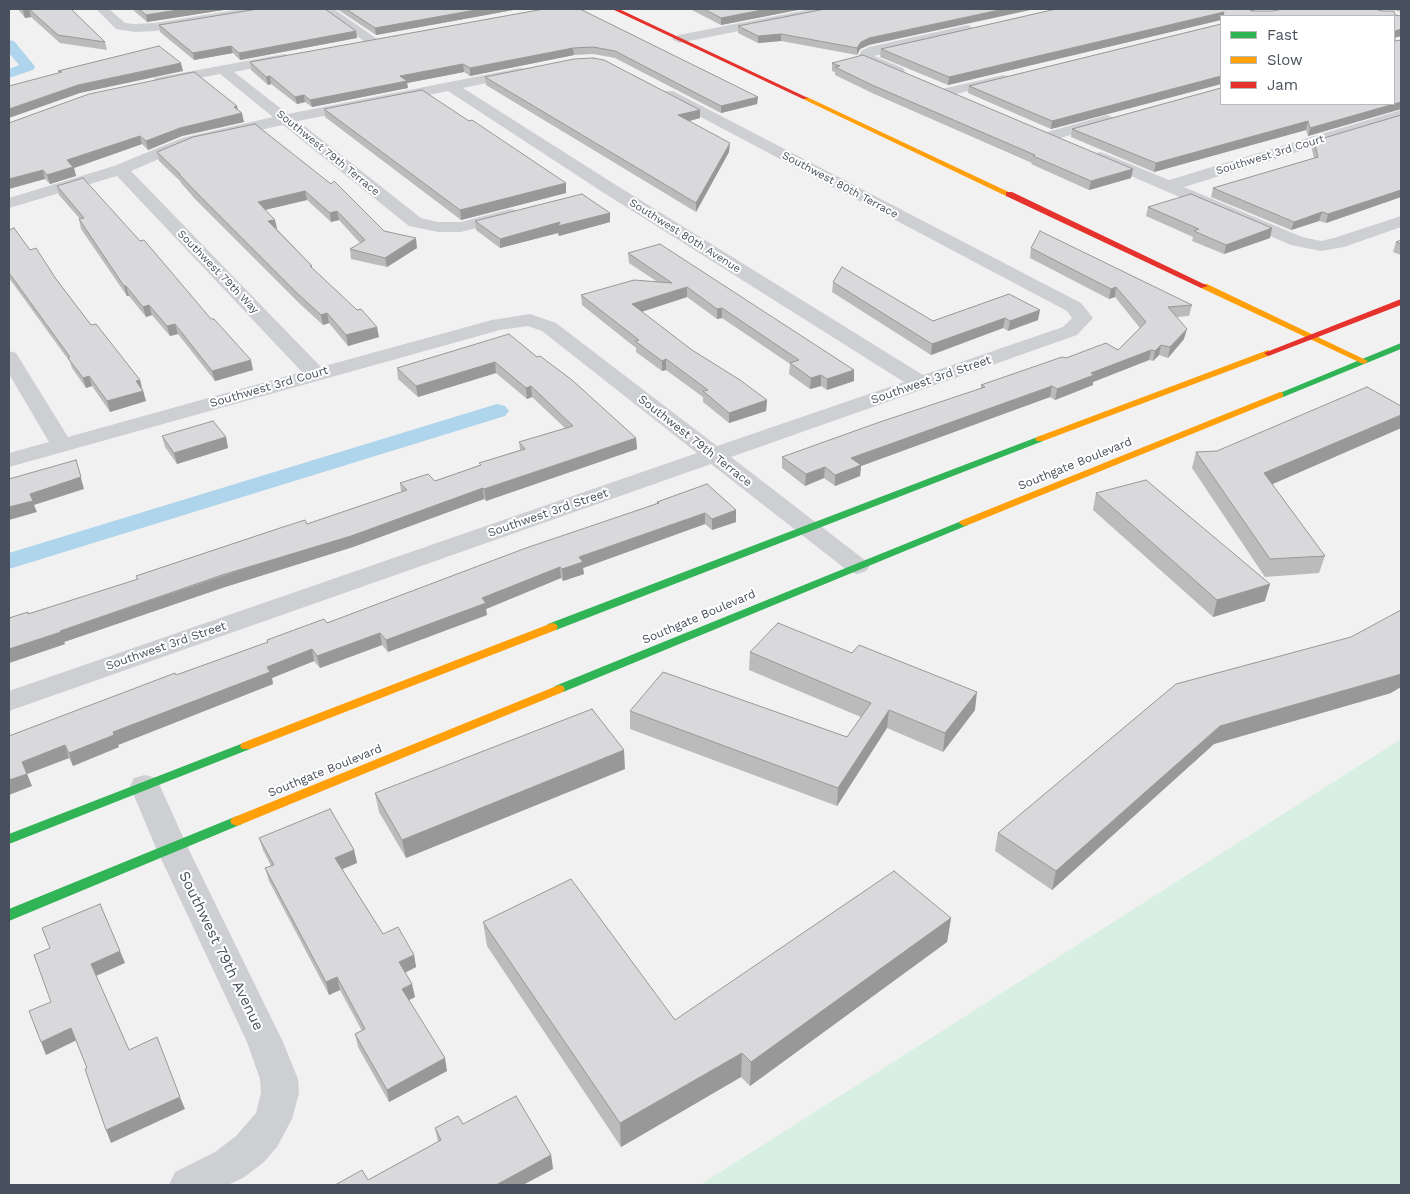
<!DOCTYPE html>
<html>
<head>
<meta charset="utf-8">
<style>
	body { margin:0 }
	#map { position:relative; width:1410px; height:1194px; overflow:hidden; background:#f2f1f1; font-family:"Work Sans",sans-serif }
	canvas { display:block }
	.frame { position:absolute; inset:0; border:10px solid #49505d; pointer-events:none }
	.legend { position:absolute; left:1220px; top:15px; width:175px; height:90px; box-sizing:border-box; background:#fff; border:1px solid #b6b9be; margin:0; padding:6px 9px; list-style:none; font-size:15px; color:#49505d }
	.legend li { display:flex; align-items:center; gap:10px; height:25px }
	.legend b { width:25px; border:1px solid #b6b9be }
</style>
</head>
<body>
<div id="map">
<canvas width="1410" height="1194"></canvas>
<div class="frame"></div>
<ul class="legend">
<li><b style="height:6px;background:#30b455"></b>Fast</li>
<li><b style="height:6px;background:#ff9f0a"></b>Slow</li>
<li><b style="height:6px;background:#e5322d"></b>Jam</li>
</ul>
</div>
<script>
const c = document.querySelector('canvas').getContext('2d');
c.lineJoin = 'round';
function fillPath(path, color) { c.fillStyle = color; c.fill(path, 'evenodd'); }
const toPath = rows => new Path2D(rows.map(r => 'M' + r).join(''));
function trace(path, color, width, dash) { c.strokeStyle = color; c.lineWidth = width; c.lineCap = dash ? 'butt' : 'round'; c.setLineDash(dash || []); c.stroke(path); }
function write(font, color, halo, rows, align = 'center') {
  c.font = font + ' "Work Sans",sans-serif'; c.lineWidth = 4; c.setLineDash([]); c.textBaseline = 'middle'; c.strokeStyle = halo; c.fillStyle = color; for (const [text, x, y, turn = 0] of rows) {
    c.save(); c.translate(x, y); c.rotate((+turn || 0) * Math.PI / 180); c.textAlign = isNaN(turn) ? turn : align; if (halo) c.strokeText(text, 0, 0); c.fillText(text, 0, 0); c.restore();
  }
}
const green = toPath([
	[1401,739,1401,1185,700,1185]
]);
const canal = toPath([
	[9,40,14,41,33,64,35,67,33,70,9,78,9,69,19,65,9,53,9,40],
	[497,404,505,406,509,411,505,416,9,569,9,553,497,404]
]);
const street = toPath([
	[96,9,109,9,125,23,135,24,155,23,241,9,269,9,263,13,155,31,135,32,116,29,96,9],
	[320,9,334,9,380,41,373,45,368,44,320,9],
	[811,9,835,9,829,13,679,43,672,39,679,35,811,9],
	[968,25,975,29,973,32,874,56,903,68,905,71,903,74,893,74,860,60,858,57,861,51,869,47,968,25],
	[284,54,289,55,291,58,289,61,234,72,288,114,520,68,525,69,527,72,525,75,463,88,616,185,923,375,1063,327,1072,318,1067,311,663,97,661,94,663,91,673,91,1081,303,1093,318,1077,335,731,457,866,561,870,566,866,571,857,574,848,571,711,464,9,711,9,691,697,453,542,331,528,326,500,330,9,467,9,453,49,442,9,374,9,351,16,353,68,437,302,372,117,176,9,208,9,198,114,166,182,138,273,117,220,74,160,85,155,84,153,81,155,78,160,77,284,54],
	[448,91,604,193,904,382,717,446,556,323,530,314,492,320,321,367,131,171,194,144,283,125,409,226,438,232,461,232,516,218,519,214,516,210,510,209,461,222,438,222,421,218,298,121,448,91],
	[1003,75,1008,76,1010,79,1008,82,947,96,942,95,940,92,942,89,1003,75],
	[1401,110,1401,120,1184,187,1302,237,1321,241,1334,238,1401,216,1401,227,1344,247,1321,251,1291,245,1094,160,1092,157,1094,154,1100,152,1106,154,1169,180,1401,110],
	[1107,115,1112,117,1115,120,1112,123,1050,141,1044,139,1042,136,1044,133,1107,115],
	[145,775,156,778,160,786,188,848,283,1042,298,1079,299,1093,292,1119,277,1147,264,1162,243,1178,228,1185,169,1185,175,1172,215,1152,236,1136,256,1113,261,1093,260,1079,247,1042,156,848,130,786,134,778,145,775]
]);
const fast = toPath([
	[1401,343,1401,349,1283,397,1280,398,1275,395,1401,343],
	[1040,436,1045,439,1043,441,556,630,548,630,546,627,548,624,1040,436],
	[964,520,969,523,968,525,563,692,555,692,553,689,555,686,964,520],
	[246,742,250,743,252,746,250,749,9,844,9,834,246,742],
	[237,816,242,818,244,821,242,824,9,921,9,909,237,816]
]);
const slow = toPath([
	[803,97,807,97,1013,194,1006,196,803,99,803,97],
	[1201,284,1207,284,1368,361,1364,364,1361,363,1201,288,1201,284],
	[1268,350,1272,353,1271,355,1043,441,1037,441,1035,439,1037,437,1268,350],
	[1280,392,1283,393,1283,397,968,525,964,526,959,523,960,521,1280,392],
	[552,623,556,624,558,627,556,630,250,749,242,749,240,746,242,743,552,623],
	[559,685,563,686,565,689,563,692,242,824,237,826,232,824,230,821,232,818,559,685]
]);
const jam = toPath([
	[612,9,619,9,808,98,803,99,612,9],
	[1006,192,1012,192,1208,286,1201,288,1006,196,1006,192],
	[1401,299,1401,305,1271,355,1268,356,1264,353,1401,299]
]);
const wall = toPath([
	[18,9,71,9,105,42,107,50,60,43,31,17,25,18],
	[132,9,230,9,147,22],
	[337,9,519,9,376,35],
	[544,9,758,97,757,104,721,113,615,58,593,54,574,55,470,76,464,72,407,83,408,88,312,107,305,102,297,104,271,84,268,85,251,70,250,62],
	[690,9,803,9,721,25],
	[1056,9,1261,9,1251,11,1273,11,1283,9,1375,9,1382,11,1394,11,1395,15,1401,16,1401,36,1395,37,1395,41,1401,40,1401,109,1308,136,1306,130,1154,172,1071,137,1072,129,1221,88,1221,104,1394,104,1394,16,1221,16,1221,20,948,85,880,57,881,49],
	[1390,9,1401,9,1401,12],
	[1221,24,1221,84,1051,129,968,93,969,86],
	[159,25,356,31,357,38,240,60,233,53,194,60,160,32],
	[738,26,869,45,860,49,857,55,781,41,758,43,738,33],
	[832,63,1131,178,1089,190,1031,164,1032,163,872,93,835,75,835,72,832,71],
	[485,77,700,110,700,118,689,121,729,152,696,212,486,85],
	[324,109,566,193,461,220,325,117],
	[238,110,244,122,182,136,148,150,142,144,74,168,76,176,50,184,45,179,9,123],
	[1401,115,1401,197,1326,223,1319,221,1291,230,1211,197,1213,188,1314,158,1312,150,1314,141],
	[255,124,384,231,417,248,387,267,351,259,350,249,360,243,339,220,331,222,307,200,265,210,275,220,277,229,312,266,312,268,379,337,348,346,329,323,323,325,300,304,195,199,181,183,180,181,159,161,157,152],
	[57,186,253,370,215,381,178,334,170,336,152,315,146,317,129,296,127,296,81,229,79,219,80,219,59,195],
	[1148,207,1272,228,1270,238,1224,254,1192,241,1193,237,1146,216],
	[610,213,610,222,559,236,558,233,500,248,476,230,475,221],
	[9,230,30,250,56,279,91,325,140,380,146,401,110,412,92,386,86,388,72,368,70,362,9,278],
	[1401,240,1401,255,1393,252,1396,242],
	[1031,248,1192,305,1189,316,1176,317,1184,339,1168,358,1159,355,1153,361,1149,360,1093,382,1093,385,1055,400,1050,397,861,466,860,476,835,486,824,478,805,486,782,468,782,457,981,389,981,385,1066,358,1118,350,1140,328,1115,297,1109,299,1030,258],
	[628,253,854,370,854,381,827,390,821,386,810,389,789,374,790,364,722,318,717,319,687,297,641,312,692,350,767,400,766,411,729,423,703,402,703,397,666,370,662,371,636,352,636,348,582,305,581,295,656,281,629,263],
	[833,282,933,321,1009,294,1038,320,1008,331,1003,328,931,355,832,292],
	[479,343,636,438,637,449,486,501,484,499,353,547,225,587,64,642,65,644,9,663,9,618,28,614,137,580,136,576,307,524,401,492,400,483,435,481,480,465,479,463,520,450,519,442,565,428,532,397,527,399,496,373,418,397,398,379,397,368],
	[1401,406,1401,428,1272,484,1325,556,1319,573,1265,577,1192,468,1196,452,1217,451],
	[162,436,226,437,228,448,177,464,165,447],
	[707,484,736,522,712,530,705,524,583,568,584,574,563,581,561,578,486,609,487,615,388,652,382,645,320,668,314,661,272,678,273,684,118,745,119,747,73,766,69,758,27,774,32,786,9,736,268,642,267,640,327,623,657,503,657,502],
	[1096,493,1265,601,1213,617,1093,510],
	[750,652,975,710,943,752,887,728,837,806,630,729,630,711,847,737,861,717,749,670],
	[1176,684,1391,693,1214,744,1052,890,995,851,998,833],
	[625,769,406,858,379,812,375,793],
	[259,838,354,850,357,863,342,869,383,934,414,955,416,967,405,973,415,997,409,1000,447,1071,389,1102,358,1047,355,1034,362,1031,340,990,329,995,269,881,265,868,271,866,263,850],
	[951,918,947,942,750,1086,741,1077,621,1147,487,946,483,922,675,1020],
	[463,1124,551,1155,553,1169,368,1180,438,1142,435,1128]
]);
const shadedWall = toPath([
	[29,9,31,17,25,18,23,10],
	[184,9,230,9,147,22,146,15],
	[481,9,519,9,376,35,375,28],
	[767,9,803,9,721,25,721,18],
	[1004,9,1035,9,869,45,860,49,857,55,857,48,861,42,869,38],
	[1249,9,1261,9,1250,11],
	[1224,12,1223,16,1221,16,1221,20,948,85,949,77],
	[1401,29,1401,36,1394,38,1395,31],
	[356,31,357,38,240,60,239,53],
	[781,34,781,41,758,43,758,36],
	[231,46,233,53,194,60,193,53],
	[573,48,574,55,470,76,470,68],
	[181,63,183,71,80,93,9,118,9,109,78,85],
	[463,64,464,72,407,83,408,88,312,107,310,100,400,76],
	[270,76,271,84,268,85,266,77],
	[1221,76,1221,84,1051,129,1052,121],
	[304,95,305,102,297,104,295,97],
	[758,97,757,104,721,113,721,106],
	[1401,102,1401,109,1308,136,1310,128],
	[237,106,239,114,242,113,244,122,182,136,148,150,146,141],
	[700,110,700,118,678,124,678,115],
	[1308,121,1306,130,1154,172,1156,163],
	[140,136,142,144,74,168,76,176,50,184,47,175,67,160],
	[730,143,729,152,696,212,696,203],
	[1133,169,1131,178,1089,190,1091,181],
	[43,170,45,179,9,189,9,179],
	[566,183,566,193,461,220,460,210],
	[1401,190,1401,197,1326,223,1328,214],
	[305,191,307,200,260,211,258,202],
	[337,211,339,220,331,222,330,213],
	[1322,212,1319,221,1291,230,1294,222],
	[610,213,610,222,559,236,558,233,500,248,500,239,560,222],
	[275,220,277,229,268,221],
	[1272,228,1270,238,1224,254,1226,245],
	[416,238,417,248,387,267,385,258],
	[124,286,126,286,129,296,127,296],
	[687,287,687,297,632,315,632,304],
	[1116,287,1115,297,1109,299,1111,289],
	[149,305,152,315,146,317,143,307],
	[722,308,722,318,717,319,717,309],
	[1040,310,1038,320,1008,331,1010,321],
	[327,313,329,323,323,325,321,315],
	[1005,318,1003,328,931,355,932,344],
	[175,324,178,334,170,336,167,326],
	[377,327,379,337,348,346,346,335],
	[1187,329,1184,339,1168,358,1170,347],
	[1161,345,1159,355,1153,361,1155,351],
	[1151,350,1149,360,1093,382,1093,385,1055,400,1057,389,1091,373],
	[666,359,666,370,662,371,662,361],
	[251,360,253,370,215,381,212,371],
	[495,362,496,373,418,397,416,386],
	[854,370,854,381,827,390,827,379],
	[821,375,821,386,810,389,811,378],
	[89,376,92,386,86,388,83,378],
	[140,380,142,391,136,381],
	[531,386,532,397,527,399,526,388],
	[1052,386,1050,397,861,466,860,476,835,486,835,475,851,458],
	[143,391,146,401,110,412,107,401],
	[767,400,766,411,729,423,729,413],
	[1401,415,1401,428,1259,490,1264,473],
	[226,437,228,448,177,464,174,453],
	[636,438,637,449,486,501,484,489],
	[76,460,84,489,34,505,37,512,9,520,9,507,30,494],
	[825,467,824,478,805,486,806,474],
	[483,488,484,499,353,547,225,587,64,642,65,644,9,663,9,649,60,631],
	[736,510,736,522,712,530,712,519],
	[705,513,705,524,583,568,584,574,563,581,562,569,579,557],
	[560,567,561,578,486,609,487,615,388,652,386,640,482,598],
	[1270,584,1265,601,1213,617,1217,600],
	[380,633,382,645,320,668,317,656],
	[312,649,314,661,272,678,273,684,118,745,119,747,73,766,69,753,113,732,267,667],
	[1401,674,1401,687,1391,693,1214,744,1052,890,1056,871,1220,726],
	[977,692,975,710,943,752,945,733],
	[889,710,887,728,837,806,838,788],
	[65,745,69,758,27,774,22,762],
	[624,750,625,769,406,858,402,840],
	[27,774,32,786,9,795,9,780],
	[354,850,357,863,338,871,335,858],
	[951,918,947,942,750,1086,751,1062],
	[120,951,125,963,96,976,91,964],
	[414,955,416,967,402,974,399,962],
	[337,977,340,990,329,995,326,982],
	[412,984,415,997,405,1002,402,989],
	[71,1028,77,1040,46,1055,41,1042],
	[742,1053,741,1077,621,1147,620,1123],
	[445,1058,447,1071,389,1102,387,1090],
	[180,1097,185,1109,111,1143,106,1130],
	[551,1155,553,1169,523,1185,496,1185]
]);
const building = toPath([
	[22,9,71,9,105,42,58,35,29,9,23,10,22,9],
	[139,9,184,9,146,15,139,9],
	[258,9,325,9,356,31,239,53,231,46,193,53,159,25,258,9],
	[346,9,481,9,375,28,346,9],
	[544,9,580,9,758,97,721,106,615,51,593,47,573,48,470,68,463,64,400,76,407,81,310,100,304,95,295,97,270,76,266,77,250,62,544,9],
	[704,9,767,9,721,18,704,9],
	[825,9,1004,9,869,38,861,42,857,48,781,34,758,36,738,26,825,9],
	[1056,9,1249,9,1251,11,1273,11,1283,9,1375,9,1382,11,1394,11,1395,15,1401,16,1401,29,1395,31,1395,41,1401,40,1401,102,1394,104,1394,16,1223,16,1224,12,949,77,881,49,1056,9],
	[1221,24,1221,76,1052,121,969,86,1221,24],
	[159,46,181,63,78,85,9,109,9,86,62,72,58,71,159,46],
	[863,55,1133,169,1091,181,1033,156,1035,155,872,85,835,67,840,66,832,63,863,55],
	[593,58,604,60,700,110,678,115,730,143,696,203,485,77,574,59,593,58],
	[194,72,237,106,234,107,242,113,180,128,146,141,140,136,67,160,73,167,47,175,43,170,9,179,9,123,89,94,194,72],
	[1221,88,1221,104,1394,104,1310,128,1308,121,1156,163,1072,129,1221,88],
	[422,90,469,121,472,120,566,183,460,210,324,109,422,90],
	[1401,115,1401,190,1328,214,1322,212,1294,222,1213,188,1318,157,1314,141,1401,115],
	[255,124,331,184,334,181,384,231,416,238,385,258,350,249,365,240,337,211,330,213,305,191,258,202,275,220,268,221,312,266,310,266,357,310,361,309,377,327,346,335,327,313,321,315,298,294,193,189,179,174,180,174,157,152,193,137,255,124],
	[83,178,140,241,144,240,211,319,214,319,251,360,212,371,175,324,167,326,149,305,143,307,126,286,124,286,79,219,84,218,57,186,83,178],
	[582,194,610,213,558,226,560,222,500,239,475,221,582,194],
	[1191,194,1272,228,1226,245,1194,231,1199,229,1148,207,1191,194],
	[14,228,30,250,36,248,56,279,91,325,96,324,140,380,136,381,143,391,107,401,89,376,83,378,68,358,70,357,9,273,9,230,14,228],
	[1040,231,1192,305,1168,307,1187,329,1170,347,1161,345,1155,351,1151,350,1091,373,1094,375,1057,389,1052,386,851,458,861,465,835,475,825,467,806,474,782,457,877,423,985,387,981,385,1062,357,1066,358,1106,343,1118,350,1146,322,1116,287,1111,289,1031,248,1040,231],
	[1401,240,1401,244,1396,242,1401,240],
	[660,244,854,370,827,379,821,375,811,378,790,363,799,360,722,308,717,309,687,287,632,304,692,350,740,380,767,400,729,413,703,391,708,390,666,359,662,361,635,341,639,340,581,295,634,280,672,283,628,253,660,244],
	[842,267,933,321,1009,294,1040,310,1010,321,1005,318,932,344,833,282,842,267],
	[509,334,537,357,540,356,572,380,636,438,484,489,483,488,351,536,222,575,60,631,61,632,9,649,9,618,28,612,28,614,138,579,136,576,280,528,305,520,307,524,407,490,400,483,428,474,435,481,481,465,479,463,525,449,519,442,573,426,531,386,526,388,495,362,416,386,397,368,509,334],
	[1367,387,1401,406,1401,415,1264,473,1325,556,1270,559,1196,452,1217,451,1367,387],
	[213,421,226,437,174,453,162,436,213,421],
	[76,460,81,477,30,494,33,501,9,507,9,479,76,460],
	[1146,480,1270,584,1217,600,1096,493,1146,480],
	[707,484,736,510,712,519,705,513,579,557,583,562,562,569,560,567,482,598,486,603,386,640,380,633,317,656,312,649,267,667,270,672,113,732,114,735,69,753,65,745,22,762,27,774,9,780,9,736,175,673,176,675,268,642,267,640,324,619,327,623,526,548,659,503,657,502,707,484],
	[1401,610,1401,674,1398,675,1220,726,1056,871,998,833,1176,684,1351,637,1401,610],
	[778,623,852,653,859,645,977,692,945,733,889,710,838,788,630,711,663,672,847,737,871,703,750,652,778,623],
	[592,709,624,750,402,840,375,793,592,709],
	[330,809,354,850,335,858,383,934,398,927,414,955,399,962,412,984,402,989,445,1058,387,1090,355,1034,365,1029,337,977,326,982,265,868,274,865,259,838,330,809],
	[894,871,951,918,751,1062,742,1053,620,1123,483,922,571,879,675,1020,894,871],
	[100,904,120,951,91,964,129,1050,157,1037,180,1097,106,1130,85,1069,87,1068,71,1028,41,1042,29,1011,51,1002,34,955,50,948,42,928,100,904],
	[516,1096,551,1155,496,1185,335,1185,362,1170,368,1180,441,1140,435,1128,458,1116,463,1124,516,1096]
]);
const farStreetnames = [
	["Southwest 79th Terrace",328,153,39],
	["Southwest 3rd Court",1270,155,-17],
	["Southwest 80th Terrace",840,185,28],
	["Southwest 80th Avenue",685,236,32],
	["Southwest 79th Way",218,272,46]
];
const streetNames = [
	["Southwest 3rd Street",931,380,-19],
	["Southwest 3rd Court",269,387,-16],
	["Southwest 79th Terrace",695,441,38],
	["Southgate Boulevard",1075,464,-22],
	["Southwest 3rd Street",548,513,-19],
	["Southgate Boulevard",699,617,-23],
	["Southwest 3rd Street",166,646,-19],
	["Southgate Boulevard",325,771,-22]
];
const nearStreetnames = [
	["Southwest 79th Avenue",221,951,64]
];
fillPath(green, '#d8efe4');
fillPath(canal, '#aed5eb');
fillPath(street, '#cdcfd2');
fillPath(fast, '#30b455');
fillPath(slow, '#ff9f0a');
fillPath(jam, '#e5322d');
fillPath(wall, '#bbbbbc');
fillPath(shadedWall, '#989899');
fillPath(building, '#d9d9db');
trace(building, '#989899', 1);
write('11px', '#49505d', '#fff', farStreetnames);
write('12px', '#49505d', '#fff', streetNames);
write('15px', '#49505d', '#fff', nearStreetnames);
</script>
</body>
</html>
